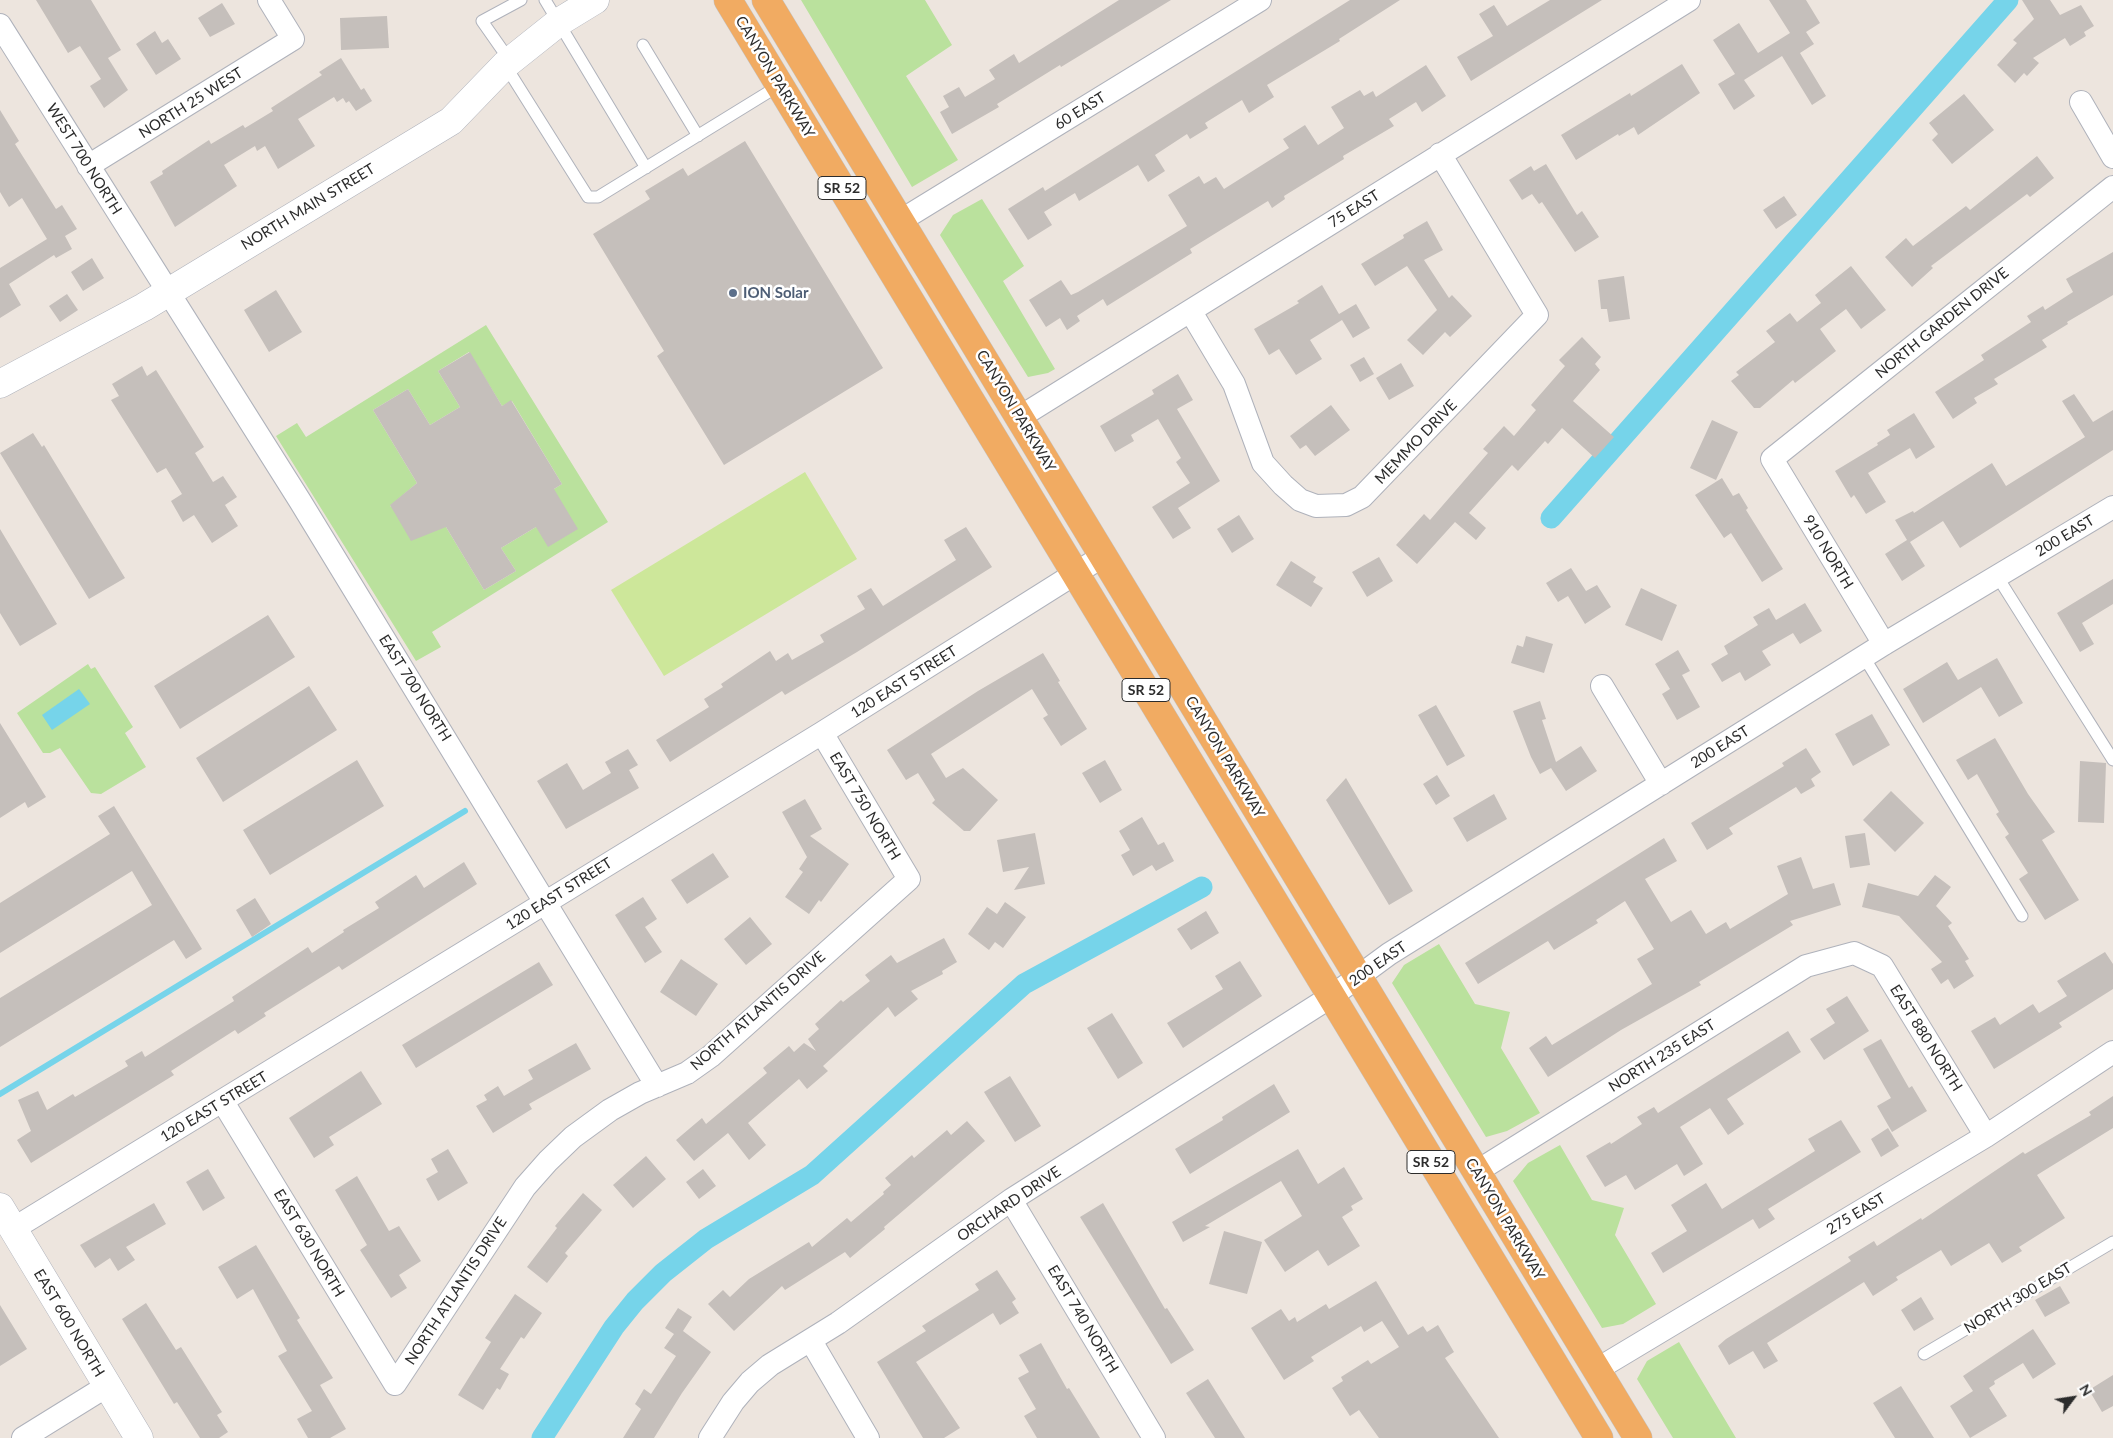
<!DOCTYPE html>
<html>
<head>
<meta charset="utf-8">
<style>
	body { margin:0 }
	#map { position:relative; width:2113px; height:1438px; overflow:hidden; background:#ede5de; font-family:Lato,sans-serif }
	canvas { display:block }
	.north { position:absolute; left:2048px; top:1373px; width:50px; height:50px; -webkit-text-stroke:4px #fff; paint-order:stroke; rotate:59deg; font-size:14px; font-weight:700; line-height:20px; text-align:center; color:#2c2c2c }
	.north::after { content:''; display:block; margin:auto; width:18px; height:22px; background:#2c2c2c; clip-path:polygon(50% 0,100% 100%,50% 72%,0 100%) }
</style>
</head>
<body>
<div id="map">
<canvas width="2113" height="1438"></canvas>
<div class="north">N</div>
</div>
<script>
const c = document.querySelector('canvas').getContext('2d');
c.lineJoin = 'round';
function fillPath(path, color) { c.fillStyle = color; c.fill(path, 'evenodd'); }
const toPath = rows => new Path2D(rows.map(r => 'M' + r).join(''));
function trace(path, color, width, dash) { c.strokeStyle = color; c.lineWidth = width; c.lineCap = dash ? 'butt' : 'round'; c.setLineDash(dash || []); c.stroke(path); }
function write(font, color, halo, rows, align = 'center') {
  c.font = font + ' Lato,sans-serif'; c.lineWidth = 5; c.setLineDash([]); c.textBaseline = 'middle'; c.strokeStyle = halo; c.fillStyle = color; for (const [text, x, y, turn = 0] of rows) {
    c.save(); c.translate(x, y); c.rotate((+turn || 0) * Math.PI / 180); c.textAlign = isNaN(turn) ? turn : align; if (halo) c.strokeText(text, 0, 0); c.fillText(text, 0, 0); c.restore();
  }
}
const green = toPath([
	[801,0,925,0,952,45,906,76,958,160,912,187],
	[982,199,1024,266,1003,281,1055,369,1048,373,1028,377,940,235,953,215],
	[486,325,608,522,432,632,441,647,416,661,276,436,297,423,306,437],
	[469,352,502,406,512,401,562,484,554,489,536,527,501,548,516,571,484,590,446,527,390,506,417,483,373,410,408,389,430,425,460,407,438,371],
	[88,664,91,669,95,667,133,727,125,733,146,767,101,794,91,793,60,748,50,753,43,753,17,713],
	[1439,944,1475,1004,1510,1012,1501,1048,1540,1113,1507,1131,1486,1137,1392,983,1404,965],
	[1560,1145,1592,1200,1624,1208,1615,1235,1656,1304,1623,1324,1602,1328,1513,1181,1528,1163],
	[1679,1342,1693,1366,1736,1438,1673,1438,1637,1379,1647,1361]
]);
const pitch = toPath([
	[805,472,857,559,664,676,611,590]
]);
const water = toPath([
	[79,689,90,704,52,730,42,715]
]);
const stream = toPath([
	[0,1094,465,811]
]);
const canal = toPath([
	[1551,518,2008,0],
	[542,1438,614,1327,635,1301,663,1273,706,1239,812,1175,1024,984,1202,887]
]);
const building = toPath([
	[36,0,91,0,121,50,108,58,128,90,104,108,90,86,101,79,80,46,68,53],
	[1119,0,1171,0,1061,67,1060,65,997,104,999,107,952,134,940,112,949,107,943,96,959,87,965,97,995,79,989,70,1014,54,1019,63],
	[1350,0,1400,0,1339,39,1340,41,1267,85,1274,97,1249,113,1242,100,1205,123,1208,128,1190,139,1187,134,1155,155,1165,171,1148,182,1138,165,1079,201,1075,193,1044,212,1052,225,1028,240,1008,209,1043,187,1045,191],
	[1550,0,1602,0,1471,81,1457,57,1493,36,1479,14,1494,5,1507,26],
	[1769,0,1806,0,1820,23,1806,32,1814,44,1800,53,1826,96,1812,105,1782,56,1744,80,1755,96,1734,110,1718,84,1735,74,1713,40,1739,23,1758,53,1790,33],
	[2022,0,2050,0,2060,15,2081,5,2094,26,2084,32,2086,36,2070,46,2065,38,2033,58,2039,63,2027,76,2024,73,2015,83,1997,65,2017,43,2013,40,2034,19],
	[222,3,235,24,210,37,198,18],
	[387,16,389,48,341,50,340,18],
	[155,31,162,43,168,39,181,59,156,75,136,44],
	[341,58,361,90,364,88,372,101,356,111,349,101,346,103,343,98,337,102,334,97,298,119,315,146,278,169,265,146,257,151,255,146,224,165,237,186,175,227,150,182,163,174,162,171,209,140,211,144,243,125,245,128,273,111,271,108,322,75,319,72],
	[1682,64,1700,93,1638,135,1634,127,1619,136,1618,134,1576,160,1561,135,1630,93,1631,96],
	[1426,65,1446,96,1422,112,1416,102,1389,119,1394,126,1343,156,1344,159,1284,196,1285,199,1272,208,1268,201,1190,249,1192,253,1107,306,1103,299,1077,316,1080,321,1067,330,1060,318,1046,327,1029,300,1061,280,1071,295,1078,292,1187,226,1168,195,1199,176,1204,184,1216,177,1224,189,1289,148,1283,139,1305,125,1318,145,1344,128,1331,107,1360,90,1364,96,1373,91,1376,97],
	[1964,94,1994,130,1952,164,1932,140,1938,134,1929,123],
	[0,110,19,141,15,144,56,209,62,205,77,229,65,236,72,249,56,258,54,255,9,284,21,305,0,318,0,268,47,239,22,198,9,207,0,192],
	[745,141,883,368,724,465,657,356,664,351,593,234,650,199,645,191,683,168,688,176],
	[2037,156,2054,178,2030,197,2027,194,1931,266,1933,268,1912,287,1885,257,1906,238,1913,246,1966,206,1970,210],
	[1546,164,1577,215,1582,211,1599,237,1575,252,1542,202,1539,204,1532,194,1522,200,1509,180,1531,166,1534,171],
	[1784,196,1797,215,1776,229,1763,210],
	[1427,221,1443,250,1424,260,1449,298,1452,295,1472,316,1450,337,1445,332,1423,355,1407,340,1437,310,1407,266,1375,286,1361,264,1404,238,1403,235],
	[2113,252,2113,295,2067,322,2068,324,2042,340,2047,347,1994,379,1998,384,1974,398,1977,403,1953,419,1935,392,1984,360,1981,355,2031,322,2027,316,2043,306,2045,310,2073,292,2066,279],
	[92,258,104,278,83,291,71,272],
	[1851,266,1886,310,1861,329,1846,309,1820,329,1836,351,1795,383,1793,380,1760,408,1754,408,1731,381,1739,375,1736,372,1775,342,1766,331,1790,313,1797,322,1821,303,1815,295],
	[1624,276,1630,319,1609,322,1607,309,1601,309,1598,280],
	[1322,285,1339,314,1356,304,1370,328,1353,338,1342,320,1310,340,1322,359,1296,375,1279,349,1269,355,1254,329,1299,303,1297,301],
	[276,290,302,332,269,352,244,310],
	[67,294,78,310,60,322,49,306],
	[1582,337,1601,357,1595,364,1600,370,1573,401,1614,437,1595,458,1562,428,1548,444,1545,441,1518,471,1512,465,1469,513,1486,528,1476,540,1455,522,1417,564,1396,545,1424,514,1430,520,1488,453,1483,449,1504,426,1514,436,1536,410,1531,405,1565,366,1559,360],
	[470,352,502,406,511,400,562,484,554,489,578,529,548,547,536,527,501,548,516,571,484,590,446,527,411,541,390,505,417,483,373,410,408,389,430,425,460,407,438,371],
	[1364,357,1374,374,1360,382,1350,365],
	[1401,363,1414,386,1389,400,1376,378],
	[142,366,147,376,156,370,204,447,195,453,213,482,223,476,237,497,225,505,238,526,212,543,194,515,183,522,171,501,182,494,166,468,157,473,111,400,119,396,112,384],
	[1178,374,1193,400,1177,409,1220,481,1178,508,1191,528,1173,539,1152,507,1190,483,1176,462,1181,458,1158,419,1131,435,1134,441,1115,452,1100,426,1154,394,1152,390],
	[2074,394,2093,422,2113,410,2113,450,1960,548,1943,521,1910,542,1925,566,1902,581,1885,554,1907,540,1895,520,1913,511,1914,513,1992,463,2006,486,2085,437,2062,401],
	[1331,405,1350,430,1315,456,1306,445,1300,449,1290,436],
	[1914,413,1935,447,1916,459,1910,448,1868,473,1886,502,1866,514,1854,495,1851,498,1835,471,1878,445,1877,443,1890,435,1887,430],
	[1712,420,1738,432,1716,480,1690,468],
	[33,433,42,447,44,445,125,578,89,599,0,453],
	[1722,478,1733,496,1739,493,1748,508,1746,510,1783,569,1762,582,1731,533,1724,538,1695,495],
	[1239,515,1254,539,1232,553,1217,529],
	[966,527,992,567,857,652,785,695,782,691,670,762,656,740,709,707,704,699,723,687,721,684,770,651,776,661,788,653,792,660,824,642,820,635,865,609,857,596,871,588,883,606,956,560,944,540],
	[0,529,57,624,20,646,0,613],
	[1379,557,1393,581,1367,597,1352,572],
	[1291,561,1316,577,1313,582,1323,588,1311,607,1276,585],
	[1571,568,1586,591,1597,585,1611,607,1585,624,1568,596,1558,602,1546,583],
	[2113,579,2113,604,2082,623,2094,644,2080,652,2057,613],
	[1641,588,1677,605,1662,641,1625,625],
	[1805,603,1822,631,1800,644,1793,633,1762,651,1771,665,1745,681,1740,672,1722,682,1711,664,1728,654,1724,646,1758,625,1753,617,1769,608,1776,620],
	[268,615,295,657,180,729,154,686],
	[1526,636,1553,644,1544,673,1511,663,1517,645,1523,647],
	[1678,650,1690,671,1682,675,1700,707,1677,720,1662,694,1670,689,1655,664],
	[1043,653,1060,681,1058,682,1087,729,1061,746,1043,718,1048,715,1032,689,931,754,946,778,963,768,998,800,970,831,964,831,932,803,935,800,918,773,906,780,887,750,978,691],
	[1997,658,2023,703,1999,717,1981,687,1923,723,1903,689,1947,662,1958,680],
	[309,686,337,730,223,802,196,758],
	[1540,701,1546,719,1542,720,1556,762,1581,746,1597,771,1566,791,1551,768,1540,774,1531,757,1513,711],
	[1436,705,1465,756,1447,766,1418,715],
	[1872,714,1890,745,1853,766,1835,734],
	[0,723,46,797,28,808,25,802,0,818],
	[1995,738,2028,794,2055,832,2042,840,2079,900,2045,920,2019,879,2028,873,2005,837,2009,834,1996,814,1999,812,1977,774,1968,780,1956,760],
	[1806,748,1821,772,1811,779,1815,786,1801,794,1796,787,1729,828,1733,834,1707,850,1691,823,1784,766,1782,763],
	[628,749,638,765,629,770,639,788,566,829,537,781,567,763,583,790,611,773,605,762],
	[357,760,384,806,270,875,243,830],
	[1105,760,1122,790,1100,803,1082,773],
	[2080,761,2106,763,2104,823,2078,822],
	[1437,775,1450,796,1436,805,1423,784],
	[1346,778,1413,891,1389,905,1326,800],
	[1891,791,1924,823,1895,852,1863,820],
	[1494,794,1507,819,1467,842,1453,818],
	[805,799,822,829,810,836,849,864,821,902,819,900,809,914,785,897,803,872,799,869,807,857,782,812],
	[114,806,202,949,186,959,174,940,0,1047,0,998,152,905,132,871,0,953,0,903,110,834,98,816],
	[1142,817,1158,845,1164,842,1174,861,1156,871,1152,865,1133,876,1121,855,1130,850,1119,831],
	[1035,833,1045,884,1014,890,1029,867,1003,872,997,840],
	[1865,833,1870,865,1850,868,1845,836],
	[1664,838,1677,861,1645,879,1671,922,1691,910,1706,934,1726,922,1730,929,1788,894,1777,866,1801,857,1813,889,1834,883,1841,905,1790,921,1793,925,1699,982,1701,985,1621,1030,1548,1077,1529,1048,1546,1036,1552,1045,1652,984,1637,959,1654,949,1625,901,1596,920,1598,923,1554,950,1548,941,1478,984,1465,963],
	[713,853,729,877,687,904,671,880],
	[464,862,477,884,342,970,339,966,264,1013,266,1016,238,1034,235,1030,171,1071,174,1075,31,1163,17,1140,31,1131,18,1100,38,1091,47,1110,73,1094,75,1097,128,1066,125,1061,142,1051,145,1057,234,1001,232,997,308,947,312,953,344,932,343,930,379,908,375,902,416,875,424,888],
	[1935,875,1951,887,1936,906,1952,923,1948,926,1969,959,1965,961,1974,976,1954,989,1948,979,1941,984,1931,969,1942,962,1899,916,1862,907,1868,883,1918,896],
	[643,897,657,919,645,927,662,952,645,963,615,915],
	[255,898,271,924,252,937,236,910],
	[1005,902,1026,917,1003,948,995,942,989,950,968,934,987,907,997,914],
	[1206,911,1219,933,1191,950,1177,929],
	[750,917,772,944,746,965,724,939],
	[944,938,957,962,942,971,943,974,911,991,918,999,895,1017,888,1007,823,1066,828,1071,807,1089,799,1079,748,1123,766,1145,749,1160,728,1133,694,1161,676,1140,702,1118,706,1124,767,1073,763,1068,789,1046,794,1052,804,1043,816,1051,808,1039,819,1029,815,1024,841,1000,843,1002,870,981,865,975,891,955,897,963],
	[2105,952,2113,964,2113,989,2059,1023,2062,1027,1994,1069,1971,1031,1995,1017,2000,1025,2033,1004,2039,1013,2067,996,2057,981],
	[681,959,718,984,696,1016,660,992],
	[1240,961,1262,996,1183,1048,1167,1023,1223,989,1215,976],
	[539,962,553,985,416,1068,402,1045],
	[1847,996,1869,1031,1824,1060,1810,1039,1835,1023,1826,1009],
	[1112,1013,1143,1063,1118,1079,1087,1028],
	[1788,1031,1801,1052,1727,1099,1744,1124,1728,1135,1710,1108,1680,1127,1703,1164,1684,1176,1677,1164,1635,1190,1626,1175,1605,1187,1586,1156,1610,1142,1611,1144,1642,1124,1637,1117,1654,1107,1658,1113],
	[1881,1039,1909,1088,1912,1086,1927,1111,1892,1132,1877,1106,1891,1098,1863,1049],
	[576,1043,591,1069,529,1104,532,1109,493,1133,476,1106,487,1100,484,1095,498,1086,504,1096,533,1079,528,1070],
	[361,1071,382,1104,329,1137,334,1145,314,1158,289,1118],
	[1010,1076,1041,1126,1015,1142,984,1092],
	[1274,1084,1290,1112,1190,1174,1175,1149,1223,1120,1222,1117],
	[2113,1096,2113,1128,2037,1175,2065,1218,2019,1247,2022,1251,2002,1263,1989,1243,1951,1266,1941,1250,1896,1277,1898,1280,1873,1296,1864,1282,1767,1343,1778,1361,1764,1369,1753,1351,1729,1365,1718,1346,1726,1339,1851,1261,1848,1257,1874,1241,1877,1246,1921,1218,1922,1220,2023,1152,2025,1154,2091,1115,2089,1112],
	[1841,1120,1861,1152,1768,1209,1775,1219,1759,1229,1753,1219,1663,1273,1651,1253,1687,1231,1671,1205,1706,1183,1722,1209,1815,1151,1808,1139],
	[967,1121,985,1141,884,1227,885,1229,850,1258,845,1252,785,1290,782,1286,734,1331,708,1304,723,1290,730,1297,749,1279,809,1242,812,1247,847,1218,851,1222,884,1194,883,1192,891,1185,885,1178,912,1155,914,1158,947,1130,951,1135],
	[1888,1128,1899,1146,1881,1157,1871,1139],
	[448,1149,468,1183,438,1201,426,1179,438,1172,431,1159],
	[1298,1149,1318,1184,1344,1167,1363,1199,1351,1206,1353,1210,1342,1217,1360,1246,1328,1266,1318,1250,1285,1272,1264,1240,1302,1216,1281,1181,1205,1226,1210,1227,1183,1242,1172,1222],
	[646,1156,666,1179,633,1208,613,1185],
	[208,1169,225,1198,203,1211,186,1182],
	[703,1169,716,1186,699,1199,686,1182],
	[357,1176,389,1231,399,1226,421,1261,399,1275,407,1288,391,1298,360,1250,367,1245,335,1190],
	[583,1193,602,1210,565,1253,568,1256,547,1283,527,1267,557,1228,555,1226],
	[154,1203,166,1224,126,1247,135,1260,118,1271,110,1258,95,1268,80,1245],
	[1103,1203,1165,1309,1167,1308,1194,1350,1171,1364,1080,1217],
	[1224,1231,1262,1242,1247,1294,1209,1284],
	[256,1245,300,1318,297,1320,333,1378,320,1385,346,1429,330,1438,308,1438,297,1419,312,1411,278,1356,287,1351,253,1289,237,1299,218,1267],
	[997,1270,1016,1299,1012,1302,1019,1313,1000,1325,993,1313,916,1362,960,1428,944,1438,923,1438,877,1362,926,1331,922,1326,979,1290,975,1284],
	[1376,1281,1408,1335,1423,1326,1427,1332,1438,1325,1454,1352,1445,1358,1499,1438,1379,1438,1359,1410,1350,1416,1332,1388,1343,1381,1341,1377,1368,1360,1371,1364,1399,1347,1382,1321,1364,1332,1361,1326,1311,1357,1314,1361,1284,1380,1251,1328,1281,1309,1289,1321,1295,1317,1297,1322,1326,1304,1329,1309],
	[2060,1286,2070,1303,2045,1317,2035,1300],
	[515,1294,542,1313,524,1339,521,1337,500,1369,509,1374,500,1390,497,1388,483,1410,458,1395,491,1342,485,1338],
	[1921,1297,1934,1319,1914,1331,1901,1310],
	[146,1303,176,1350,181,1347,222,1412,217,1415,228,1432,219,1438,200,1438,177,1402,174,1404,122,1319],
	[0,1305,27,1349,0,1366],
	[678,1308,692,1317,683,1331,711,1352,682,1393,654,1438,623,1438,641,1409,635,1404,644,1389,651,1394,676,1356,664,1348,674,1334,665,1328],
	[2033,1329,2056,1364,2033,1379,2023,1363,1994,1381,1995,1384,1989,1388,2007,1416,1970,1438,1950,1406,1973,1391,1963,1376],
	[1041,1343,1067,1389,1069,1388,1100,1438,1037,1438,1024,1416,1036,1409,1018,1378,1029,1372,1019,1355],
	[2113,1375,2113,1406,2102,1412,2089,1390],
	[1208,1379,1245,1438,1215,1438,1186,1393],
	[1901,1386,1934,1438,1895,1438,1873,1403]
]);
const service = toPath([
	[545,0,646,168],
	[643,45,698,136],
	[510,61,482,21,521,0],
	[505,65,588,197,598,197,780,85],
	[1997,576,2113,760],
	[1864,657,2022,916],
	[1924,1354,2113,1242]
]);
const minor = toPath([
	[0,25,300,501,657,1086],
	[2081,102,2113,157],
	[88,166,293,39,269,0],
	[900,221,1260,0],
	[1191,312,1234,384,1263,463,1283,485,1300,500,1316,506,1346,505,1362,497,1537,315,1440,154],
	[1020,417,1689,0],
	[1884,644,1772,459,2113,187],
	[1602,686,1661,784],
	[223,1102,395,1384,525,1187,548,1161,573,1137,610,1110,640,1093,687,1073,711,1056,909,879,822,733],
	[1476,1172,1806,966,1854,953,1882,966,1986,1136],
	[1011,1200,1154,1438],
	[13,1229,822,733,1103,556],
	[811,1341,868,1438],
	[1596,1370,1986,1136,2113,1052],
	[23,1438,107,1386],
	[710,1438,733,1402,750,1382,770,1365,838,1323,1011,1200,1332,996,1389,954,1884,644,2113,507]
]);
const tertiary = toPath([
	[0,384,144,307,451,121,505,65,559,22,595,0],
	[0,1207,139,1438]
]);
const trunk = toPath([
	[728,0,1599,1438],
	[766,0,1638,1438]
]);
const markers = [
	[733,293,5,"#5c6f8a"]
];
const shields = [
	[842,188,48],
	[1146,690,48],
	[1431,1162,48]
];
const shieldNames = [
	["SR 52",842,188],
	["SR 52",1146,690],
	["SR 52",1431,1162]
];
const streetNames = [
	["CANYON PARKWAY",775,77,59],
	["NORTH 25 WEST",191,103,-32],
	["60 EAST",1080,111,-32],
	["WEST 700 NORTH",84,159,58],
	["NORTH MAIN STREET",308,207,-31],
	["75 EAST",1354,209,-32],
	["NORTH GARDEN DRIVE",1942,323,-39],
	["CANYON PARKWAY",1016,411,59],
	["MEMMO DRIVE",1416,442,-46],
	["200 EAST",2065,536,-31],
	["910 NORTH",1828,552,59],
	["120 EAST STREET",904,682,-32],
	["EAST 700 NORTH",415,688,58],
	["200 EAST",1720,747,-32],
	["CANYON PARKWAY",1225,757,59],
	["EAST 750 NORTH",865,806,59],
	["120 EAST STREET",559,894,-32],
	["200 EAST",1378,964,-35],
	["NORTH ATLANTIS DRIVE",758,1011,-41],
	["EAST 880 NORTH",1926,1038,58],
	["NORTH 235 EAST",1662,1056,-32],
	["120 EAST STREET",214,1107,-31],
	["ORCHARD DRIVE",1009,1204,-34],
	["275 EAST",1856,1214,-31],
	["CANYON PARKWAY",1505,1219,59],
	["EAST 630 NORTH",309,1243,59],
	["NORTH ATLANTIS DRIVE",456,1291,-57],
	["NORTH 300 EAST",2018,1298,-31],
	["EAST 740 NORTH",1083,1319,59],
	["EAST 600 NORTH",69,1323,59]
];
const serviceNames = [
	["ION Solar",743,293]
];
fillPath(green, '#bae19d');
fillPath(pitch, '#cde79a');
fillPath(water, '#76d4ea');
trace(stream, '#76d4ea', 6);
trace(canal, '#76d4ea', 21);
fillPath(building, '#c5bfbb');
trace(service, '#afb2bb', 13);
trace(minor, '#afb2bb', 24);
trace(tertiary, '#afb2bb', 29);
trace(trunk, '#c4c4c4', 29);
trace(service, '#fff', 11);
trace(minor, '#fff', 22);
trace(tertiary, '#fff', 28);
trace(trunk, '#f1ab62', 28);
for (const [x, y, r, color] of markers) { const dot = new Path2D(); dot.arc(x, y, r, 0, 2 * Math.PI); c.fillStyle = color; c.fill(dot); trace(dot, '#fff', 2); }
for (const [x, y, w] of shields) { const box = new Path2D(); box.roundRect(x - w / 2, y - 11.5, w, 23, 4); c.fillStyle = '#fff'; c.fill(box); trace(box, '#2c2c2c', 1); }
write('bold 14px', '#2c2c2c', null, shieldNames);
write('15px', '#2c2c2c', '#fff', streetNames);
write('bold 15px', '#4e5e75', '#fff', serviceNames, 'left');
</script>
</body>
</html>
